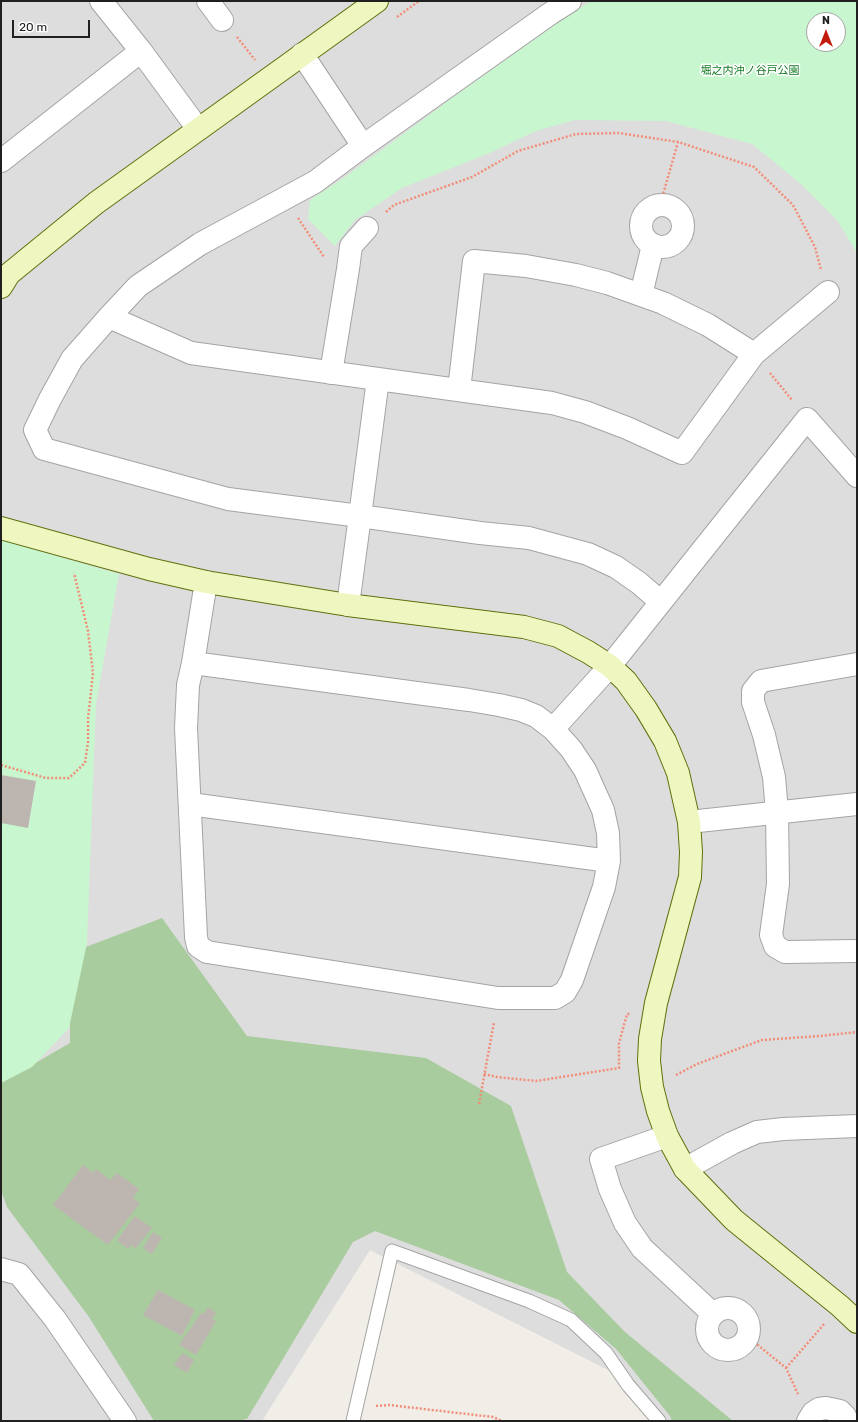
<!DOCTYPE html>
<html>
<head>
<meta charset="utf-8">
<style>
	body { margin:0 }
	#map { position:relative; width:858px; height:1422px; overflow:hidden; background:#f0eee7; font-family:Rubik,sans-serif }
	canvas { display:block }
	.frame { position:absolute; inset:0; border:2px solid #202020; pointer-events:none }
	.north { position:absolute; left:806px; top:12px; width:40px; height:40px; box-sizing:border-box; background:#fff; border:1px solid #a6a6a6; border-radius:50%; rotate:0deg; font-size:11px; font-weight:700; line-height:16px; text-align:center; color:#202020 }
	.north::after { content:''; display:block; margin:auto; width:14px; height:18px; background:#c21b0e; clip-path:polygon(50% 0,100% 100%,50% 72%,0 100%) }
	.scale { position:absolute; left:12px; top:20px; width:78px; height:18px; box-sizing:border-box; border:2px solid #202020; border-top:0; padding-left:5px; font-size:12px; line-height:14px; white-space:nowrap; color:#202020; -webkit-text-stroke:3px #fff; paint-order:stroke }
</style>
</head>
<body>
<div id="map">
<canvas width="858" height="1422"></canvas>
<div class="frame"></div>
<div class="north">N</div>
<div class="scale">20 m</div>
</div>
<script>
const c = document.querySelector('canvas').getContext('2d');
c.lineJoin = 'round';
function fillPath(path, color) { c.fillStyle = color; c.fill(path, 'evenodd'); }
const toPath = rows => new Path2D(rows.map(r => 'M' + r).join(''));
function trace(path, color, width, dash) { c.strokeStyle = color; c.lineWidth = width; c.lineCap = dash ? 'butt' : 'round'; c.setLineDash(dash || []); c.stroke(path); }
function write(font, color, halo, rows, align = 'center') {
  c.font = font + ' Rubik,"Noto Sans JP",sans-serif'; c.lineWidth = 3; c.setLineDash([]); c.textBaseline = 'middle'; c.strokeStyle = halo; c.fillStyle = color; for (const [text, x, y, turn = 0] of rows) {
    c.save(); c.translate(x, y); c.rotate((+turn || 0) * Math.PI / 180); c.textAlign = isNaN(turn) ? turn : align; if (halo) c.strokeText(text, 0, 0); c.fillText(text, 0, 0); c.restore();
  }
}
const residential = toPath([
	[1,1,857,1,857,1421,653,1421,630,1381,370,1250,262,1421,1,1421],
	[814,20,838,20,838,44,814,44]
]);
const forest = toPath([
	[162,918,247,1036,426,1058,511,1106,567,1272,625,1332,733,1421,672,1421,670,1416,616,1349,559,1300,375,1231,353,1242,247,1419,237,1421,154,1421,89,1317,7,1207,1,1190,1,1083,70,1043,70,953]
]);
const park = toPath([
	[591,1,857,1,857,253,837,220,801,184,752,144,666,121,575,120,536,131,492,152,402,188,355,220,335,246,308,219,310,200,345,177,452,98,559,22],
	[814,20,838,20,838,44,814,44],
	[1,540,119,574,96,704,87,943,69,1028,32,1067,1,1083]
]);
const building = toPath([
	[1,775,36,781,28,828,1,823],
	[83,1165,93,1173,96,1169,110,1180,117,1173,139,1189,133,1198,140,1203,108,1245,53,1205],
	[135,1216,152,1228,135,1249,131,1245,128,1249,117,1240],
	[153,1232,162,1238,152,1254,143,1248],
	[158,1290,195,1310,182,1336,143,1315],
	[208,1307,216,1313,212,1319,216,1321,196,1355,179,1345,201,1313,204,1314],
	[182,1353,194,1360,187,1373,174,1365]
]);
const path = toPath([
	[397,17,419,1],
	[237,37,255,60],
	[660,205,678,142],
	[386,212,394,205,472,177,518,151,576,134,619,133,678,142,754,167,793,205,815,247,821,270],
	[298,218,324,257],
	[770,373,792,400],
	[1,765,46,778,69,778,85,763,88,742,88,719,93,673,88,631,74,573],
	[484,1074,497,1077,536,1081,619,1068,619,1043,627,1014,630,1014],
	[676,1075,697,1064,762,1040,820,1036,857,1032],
	[479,1104,494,1022],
	[748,1337,786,1368,798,1394],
	[786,1368,825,1323],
	[376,1406,389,1405,493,1417,502,1421]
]);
const lane = toPath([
	[353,1421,392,1251,529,1301,571,1320,606,1353,628,1385,659,1421]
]);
const street = toPath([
	[101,1,141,51,198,129],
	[208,1,222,20],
	[302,54,363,146],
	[1,161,141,51],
	'641 226a21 21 0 1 1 42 0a21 21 0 1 1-42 0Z',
	[641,295,653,245],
	[109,317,138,286,200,244,315,182,363,146,551,13,570,1],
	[331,373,348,269,351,246,367,228],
	[378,379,552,403,585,412,627,428,682,453,754,354,828,292],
	[459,390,474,261,526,266,576,275,607,283,663,303,708,325,754,354],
	[661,602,807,419,857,476],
	[348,605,360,516,378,379,191,353,109,317,72,359,50,399,35,430,44,449,228,499,360,516,480,533,529,538,588,554,616,567,639,583,661,602,610,666,553,729],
	[193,663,469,700,499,705,521,710,536,716,553,729,571,749,585,770,603,810,608,833,609,861,604,887,572,980,565,992,555,998,498,998,207,952,198,946,196,937,186,728,188,685,193,663,206,582],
	[857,664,761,681,753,691,753,702,764,735,774,777,777,812,778,884,771,935,775,946,785,952,857,951],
	[190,804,609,861],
	[689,822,857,804],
	[667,1136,601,1159,610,1189,625,1223,642,1248,713,1314],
	[685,1169,732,1143,757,1132,783,1129,857,1126],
	[1,1269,19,1274,55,1319,125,1421],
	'707 1329a21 21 0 1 1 42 0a21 21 0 1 1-42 0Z',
	[808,1421,813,1413,819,1409,826,1408,840,1411,845,1416,847,1421]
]);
const secondary = toPath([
	[1,287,9,274,96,203,377,1],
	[1,528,149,569,206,582,348,605,524,627,558,636,588,652,610,666,626,681,646,709,665,741,678,773,689,822,691,852,690,877,656,1003,650,1039,649,1061,652,1087,658,1111,667,1136,685,1169,734,1220,840,1306,857,1322]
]);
const parkNames = [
	["堀之内沖ノ谷戸公園",750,71]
];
fillPath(residential, '#dedddd');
fillPath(forest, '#a9cc9f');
fillPath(park, '#c8f6cf');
fillPath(building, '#bdb6b0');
trace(lane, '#a4a4a4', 15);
trace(street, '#a4a4a4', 24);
trace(secondary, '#5f720d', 24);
trace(path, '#f18d78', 2.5, [2, 2]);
trace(lane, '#fff', 13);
trace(street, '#fff', 22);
trace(secondary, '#eff6c0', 22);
write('11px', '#147923', '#fff', parkNames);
</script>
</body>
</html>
